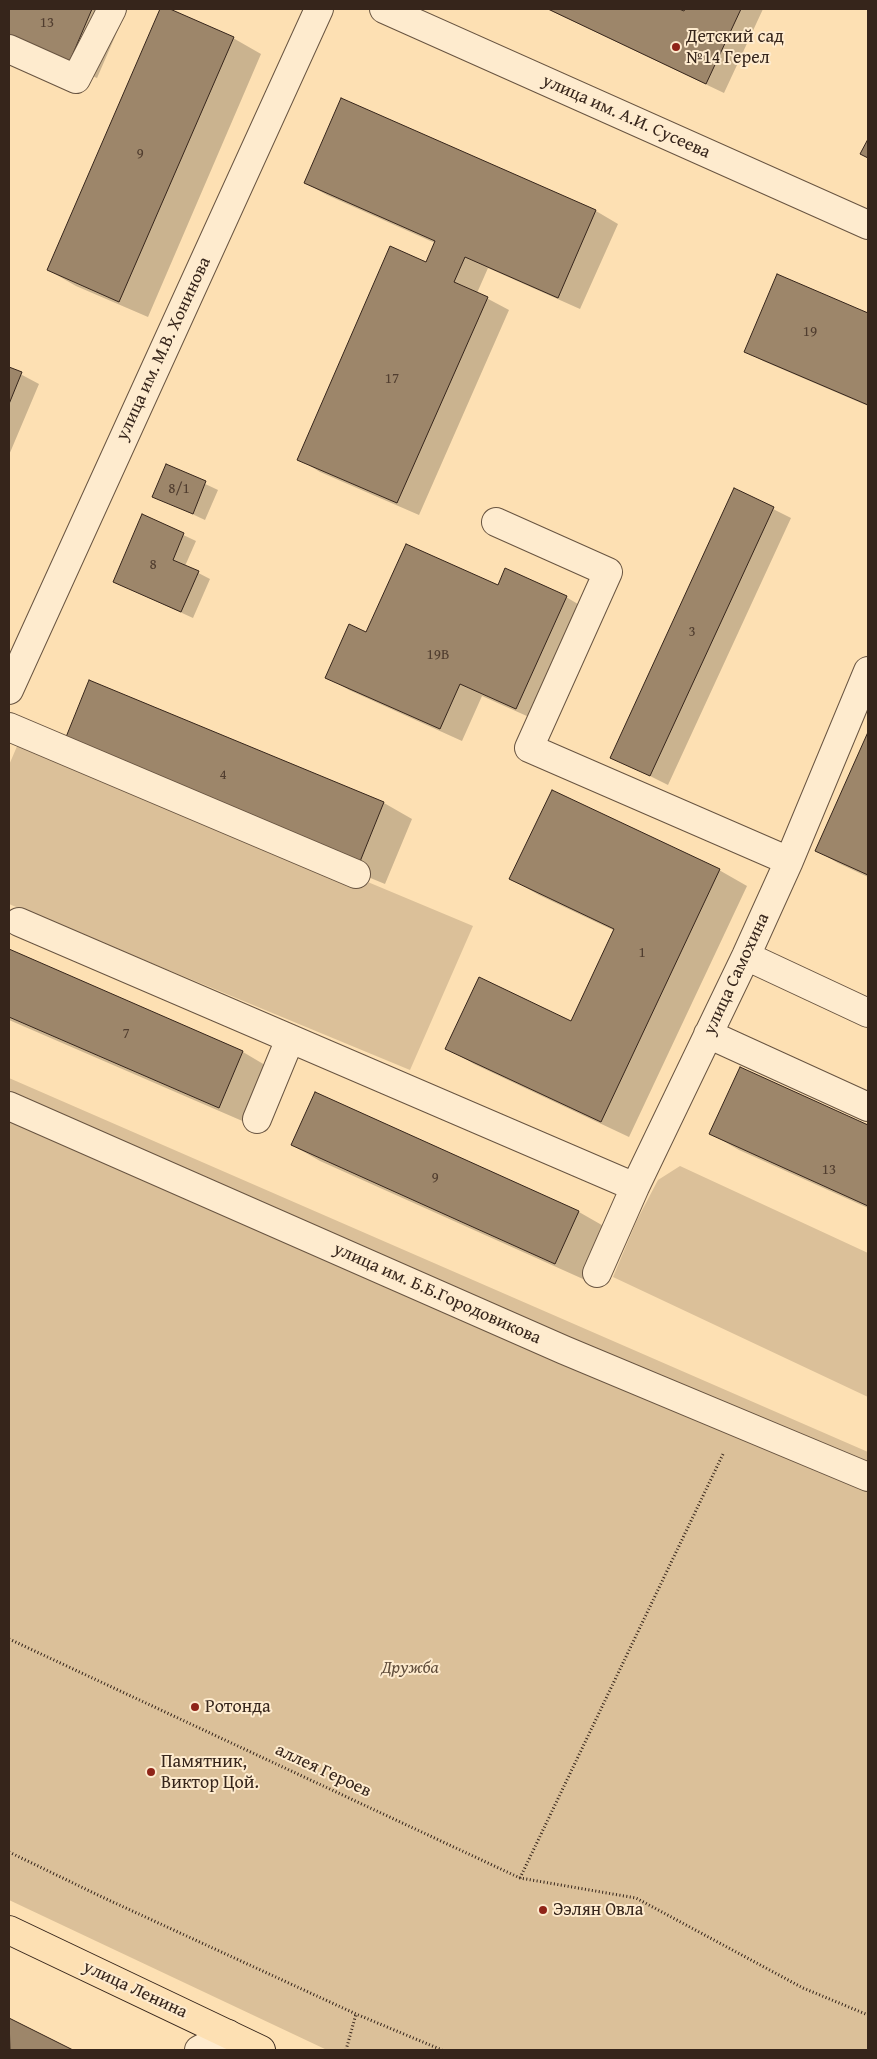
<!DOCTYPE html>
<html>
<head>
<meta charset="utf-8">
<style>
	body { margin:0 }
	#map { position:relative; width:877px; height:2059px; overflow:hidden; background:#fde0b3; font-family:"Gentium Book Plus",serif }
	canvas { display:block }
	.frame { position:absolute; inset:0; border:10px solid #36251b; pointer-events:none }
</style>
</head>
<body>
<div id="map">
<canvas width="877" height="2059"></canvas>
<div class="frame"></div>
</div>
<script>
const c = document.querySelector('canvas').getContext('2d');
c.lineJoin = 'round';
function fillPath(path, color) { c.fillStyle = color; c.fill(path, 'evenodd'); }
const toPath = rows => new Path2D(rows.map(r => 'M' + r).join(''));
function trace(path, color, width, dash) { c.strokeStyle = color; c.lineWidth = width; c.lineCap = dash ? 'butt' : 'round'; c.setLineDash(dash || []); c.stroke(path); }
function write(font, color, halo, rows, align = 'center') {
  c.font = font + ' "Gentium Book Plus",serif'; c.lineWidth = 4; c.setLineDash([]); c.textBaseline = 'middle'; c.strokeStyle = halo; c.fillStyle = color; for (const [text, x, y, turn = 0] of rows) {
    c.save(); c.translate(x, y); c.rotate((+turn || 0) * Math.PI / 180); c.textAlign = isNaN(turn) ? turn : align; if (halo) c.strokeText(text, 0, 0); c.fillText(text, 0, 0); c.restore();
  }
}
const green = toPath([
	[21,737,473,926,410,1070,9,904,9,765],
	[9,1078,868,1452,868,2050,327,2050,9,1900],
	[680,1166,868,1253,868,1397,613,1277,637,1220,658,1180]
]);
const shadow = toPath([
	[9,9,127,9,97,78,9,40],
	[161,9,167,9,233,38,261,54,148,317,76,286,48,270],
	[547,9,677,9,684,12,686,9,763,9,724,93],
	[341,100,596,211,618,224,580,309,488,268,477,293,509,310,419,515,320,472,299,459,426,264,435,243,327,195,305,183],
	[777,275,868,314,868,406,763,361,745,351],
	[9,368,39,384,9,455],
	[167,466,218,490,205,520,153,496],
	[735,490,791,518,668,785,612,757],
	[143,516,196,541,185,566,210,579,193,618,114,582],
	[498,587,566,597,588,610,538,721,482,696,462,741,349,690,327,677,367,634],
	[90,682,384,803,412,819,385,884,91,763],
	[868,735,868,877,838,863,817,851],
	[719,870,747,886,629,1137,474,1064,446,1048,572,1023,615,931,539,895,511,879],
	[9,951,243,1052,270,1068,247,1123,9,1020],
	[740,1068,868,1126,868,1208,739,1150,711,1134],
	[315,1094,579,1212,607,1228,583,1279,320,1161,292,1145],
	[9,2020,70,2050,11,2050]
]);
const building = toPath([
	[9,9,92,9,69,63,9,37,9,9],
	[160,9,170,9,234,37,119,302,47,270,160,9],
	[548,9,679,9,684,11,685,9,741,9,706,84,548,9],
	[341,98,596,210,558,298,465,257,454,282,488,297,397,503,297,460,390,246,426,262,435,241,304,183,341,98],
	[868,139,868,158,860,154,868,139],
	[777,274,868,313,868,405,744,352,777,274],
	[9,367,22,372,9,404,9,367],
	[166,464,206,481,193,514,152,497,166,464],
	[734,488,774,507,650,776,610,758,734,488],
	[142,514,184,533,173,560,199,571,181,612,113,582,142,514],
	[406,544,498,585,505,568,567,596,516,709,460,684,440,729,325,678,349,624,366,632,406,544],
	[89,680,384,802,357,869,62,747,89,680],
	[868,732,868,875,815,851,868,732],
	[552,790,720,869,601,1122,445,1049,479,977,571,1021,614,929,509,879,552,790],
	[9,949,243,1051,219,1108,9,1017,9,949],
	[740,1067,868,1125,868,1206,709,1134,740,1067],
	[315,1092,579,1211,555,1264,291,1145,315,1092],
	[9,2018,73,2050,10,2050,9,2018]
]);
const path = toPath([
	[9,1639,520,1878,636,1898,803,1988,868,2015],
	[9,1852,102,1897,356,2014,442,2050],
	[520,1878,724,1452],
	[346,2050,356,2014]
]);
const minor = toPath([
	[384,9,868,225],
	[9,49,76,79,112,9],
	[496,522,608,572,529,748,789,861],
	[9,690,319,9],
	[9,727,356,874],
	[19,922,635,1187],
	[746,956,868,1013],
	[708,1034,868,1107],
	[9,1106,564,1350,868,1477],
	[257,1119,290,1039],
	[597,1273,635,1187,746,956,789,861,868,671],
	[199,2050,228,2034]
]);
const major = toPath([
	[9,1930,261,2050]
]);
const markers = [
	[676,47,5,"#8f2418"],
	[195,1707,5,"#8f2418"],
	[151,1772,5,"#8f2418"],
	[543,1910,5,"#8f2418"]
];
const numberNames = [
	["13",47,23],
	["9",140,154],
	["19",810,332],
	["17",392,379],
	["8/1",179,489],
	["8",153,565],
	["3",692,632],
	["19В",438,655],
	["4",223,775],
	["1",642,953],
	["7",126,1034],
	["13",829,1170],
	["9",435,1178]
];
const poiNames = [
	["Детский сад",686,37],
	["№14 Герел",686,58],
	["Ротонда",205,1707],
	["Памятник,",161,1762],
	["Виктор Цой.",161,1783],
	["Ээлян Овла",553,1910]
];
const streetNames = [
	["улица им. А.И. Сусеева",626,117,24],
	["улица им. М.В. Хонинова",164,349,-65],
	["улица Самохина",737,974,-65],
	["улица им. Б.Б.Городовикова",437,1294,24],
	["аллея Героев",323,1771,25],
	["улица Ленина",135,1990,25]
];
const parkNames = [
	["Дружба",410,1668]
];
fillPath(green, '#dbc099');
fillPath(shadow, '#0003');
fillPath(building, '#9d866a');
trace(building, '#36251b', 1);
trace(minor, '#685441', 30);
trace(major, '#36251b', 30);
trace(path, '#36251b', 3, [1, 2.5]);
trace(minor, '#feebce', 28);
trace(major, '#fde0b3', 28);
for (const [x, y, r, color] of markers) { const dot = new Path2D(); dot.arc(x, y, r, 0, 2 * Math.PI); c.fillStyle = color; c.fill(dot); trace(dot, '#feebce', 2); }
write('15px', '#503d2f', null, numberNames);
write('18px', '#36251b', '#feebce', poiNames, 'left');
write('18px', '#36251b', '#feebce', streetNames);
write('italic 18px', '#5f4c3a', '#feebce', parkNames);
</script>
</body>
</html>
